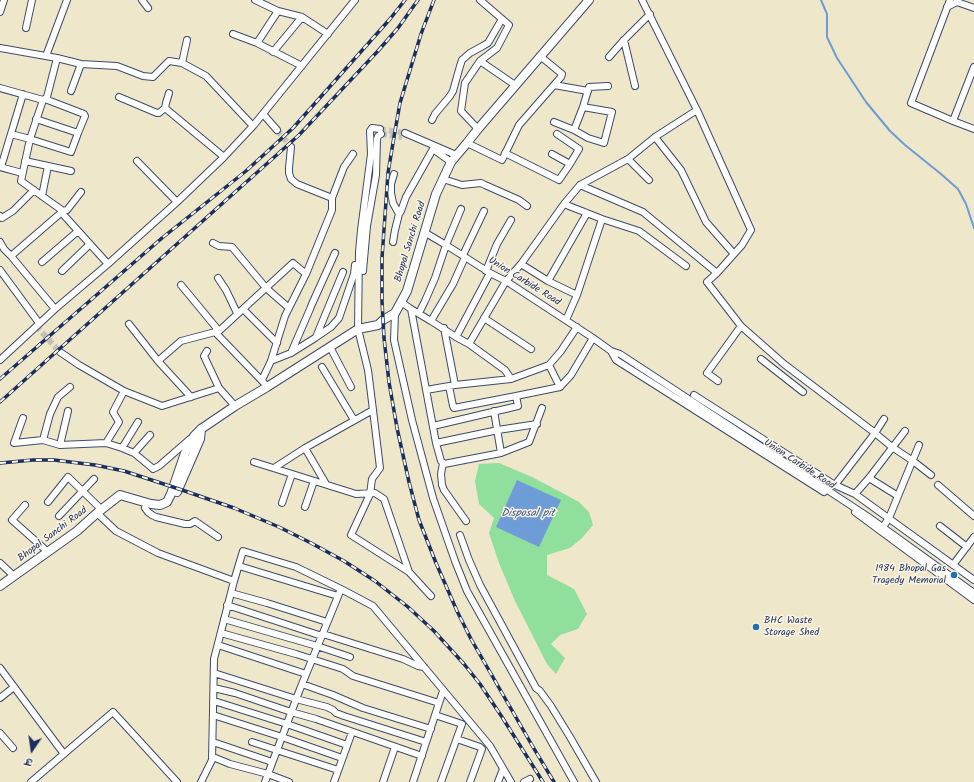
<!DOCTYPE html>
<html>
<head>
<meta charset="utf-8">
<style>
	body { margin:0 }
	#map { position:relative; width:974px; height:782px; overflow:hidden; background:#eee7ca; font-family:Kalam,"Playpen Sans Deva",sans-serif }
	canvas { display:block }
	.north { position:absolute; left:12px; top:730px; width:40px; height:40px; -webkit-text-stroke:3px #fcf5e5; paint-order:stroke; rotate:193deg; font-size:11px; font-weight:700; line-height:16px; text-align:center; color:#1b2f5e }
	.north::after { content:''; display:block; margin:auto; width:14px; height:18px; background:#1b2f5e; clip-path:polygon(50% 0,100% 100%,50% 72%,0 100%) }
</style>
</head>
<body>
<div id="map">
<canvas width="974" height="782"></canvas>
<div class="north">उ</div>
</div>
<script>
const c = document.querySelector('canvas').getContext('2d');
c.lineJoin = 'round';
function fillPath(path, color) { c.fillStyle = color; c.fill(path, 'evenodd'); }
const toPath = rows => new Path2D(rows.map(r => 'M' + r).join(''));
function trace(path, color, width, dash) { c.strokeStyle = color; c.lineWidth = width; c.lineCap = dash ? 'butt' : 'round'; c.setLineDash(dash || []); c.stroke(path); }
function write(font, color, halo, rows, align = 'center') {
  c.font = font + ' Kalam,sans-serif'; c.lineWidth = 3; c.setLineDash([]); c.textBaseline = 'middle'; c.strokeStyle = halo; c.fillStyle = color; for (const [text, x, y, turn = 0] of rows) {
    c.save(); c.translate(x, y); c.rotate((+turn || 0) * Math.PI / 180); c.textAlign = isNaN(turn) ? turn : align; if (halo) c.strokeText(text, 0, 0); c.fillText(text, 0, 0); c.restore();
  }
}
const green = toPath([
	[499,463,532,477,553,488,579,502,589,512,593,525,582,538,570,548,547,555,547,575,574,589,587,614,578,629,560,635,551,644,565,658,556,674,547,664,515,601,499,563,489,533,494,518,479,504,475,481,479,464]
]);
const water = toPath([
	[517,480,561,500,539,547,496,527]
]);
const stream = toPath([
	[821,0,827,14,827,37,837,58,866,102,890,131,905,145,941,174,958,189,966,204,974,228]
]);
const minorTunnel = toPath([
	[380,129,405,133],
	[277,130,291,147],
	[381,134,402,137],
	[36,326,60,352]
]);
const minor = toPath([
	[142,0,148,8],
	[255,0,278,11,302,17,328,34],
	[642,0,697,110,751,230,742,245,717,273,707,282,741,326,784,364,875,433,892,447,913,461,931,475],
	[950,0,911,103,953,121,974,129],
	[947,7,957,2,974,8],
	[0,12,4,0],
	[26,28,32,0],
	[233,34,257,43,302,66],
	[624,40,635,86],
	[257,43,278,11],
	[0,48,57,58,81,64,117,66,143,76,153,77,169,61,182,63,206,76,253,126],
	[273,52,302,17],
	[46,56,67,0],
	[609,57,624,40,650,14],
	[57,58,47,97,45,99,43,100,30,139,21,181,63,211],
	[480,61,515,85],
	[182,63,187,40],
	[554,85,588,91],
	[0,88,43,100],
	[71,91,81,64],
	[119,97,157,113,159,113,165,108,224,157],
	[45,99,84,114,85,116,78,133],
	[165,108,166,103,169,93],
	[263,114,277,130],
	[432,120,435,114,450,96,453,91,460,66,462,60,470,53,481,47,488,43,502,19],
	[953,121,974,67],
	[554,122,574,130,588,138,604,143,612,112,583,107],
	[380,129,372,128,370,131,371,154,361,230,359,252,358,329,368,370,373,410,380,468,372,479,370,494,351,535,409,572,431,596],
	[478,129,461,111,465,83,480,61,497,48,509,25,480,0],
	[574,130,583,107,589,87,608,86],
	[405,133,456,155],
	[11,134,30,139,71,152,78,133,36,119],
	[655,137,681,170,706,222,734,254],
	[467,143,502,160,519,125,561,77,562,74,540,56],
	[291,147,289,168,289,173,291,179,297,184,332,198],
	[433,149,451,162],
	[505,153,559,180,570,164,579,149,557,134],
	[552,154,570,164],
	[628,159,649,180],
	[25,161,71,171],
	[137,161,177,202],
	[0,167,22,173],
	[1,167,23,94],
	[394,174,391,184,391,193,393,203,399,214],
	[443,179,462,185,481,183,485,185,519,200,527,206],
	[580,185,643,212,717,273],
	[42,196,48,166],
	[564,204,602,219,639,231,686,266],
	[61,212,108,264],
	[0,216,2,218,13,211,34,190],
	[424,232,446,245,490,273,506,281,593,338,611,351,620,354,867,516,974,593],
	[0,242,4,249,11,256,55,309],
	[393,242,395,230,399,214,401,211,406,197,433,149],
	[213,243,219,246,232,247,266,288,289,308],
	[463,255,484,211],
	[11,256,63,211,67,210,81,192],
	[42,262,78,231],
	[521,264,548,281,577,295],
	[0,270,39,323],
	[62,271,90,244],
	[363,271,367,226,376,175,377,139,378,136,381,134],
	[486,271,497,244,511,220],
	[218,278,226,290,237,313],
	[548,281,587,213],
	[181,285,219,331],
	[401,302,411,309,431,321,456,337,469,344,505,370,511,379,549,365,561,351,577,327],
	[243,309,277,343],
	[411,309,436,443,441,461,444,464,501,453,529,442,542,408],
	[395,313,394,340,412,420,433,498,455,561,467,591,574,782],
	[419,313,425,301,435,278,446,245,461,209],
	[484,318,531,349],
	[566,320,577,295,602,219],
	[431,321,453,284,465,257],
	[129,324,158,361,191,397],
	[444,328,455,385],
	[215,332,264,383],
	[316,337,343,272],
	[456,337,490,273],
	[469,344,506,281,521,264,564,204,580,185,628,159,655,137,697,110],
	[330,347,351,387],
	[207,351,204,356,219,388,235,406],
	[611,351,616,360,824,492],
	[60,352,79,365,124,391,162,406,219,388],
	[291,353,310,309,312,304,335,253],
	[761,359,803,392],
	[0,360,55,309,108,264,177,202,224,157,253,126,355,0],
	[158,361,181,341,219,331,293,263,306,274],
	[271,361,291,353,315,338,331,327,339,318,354,274,355,265],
	[322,367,354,420],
	[262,380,271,361,285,316,306,274,332,210,332,198,344,167,353,154],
	[718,381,707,373,741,326],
	[449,386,453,406,454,408,516,396,560,387,549,365],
	[560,387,571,375,593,338],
	[426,390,455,385,511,379],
	[694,395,835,485,855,494,974,580],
	[494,411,501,453],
	[23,418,14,443,43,440,60,445,106,443,122,448,134,453,151,467,153,469,159,466,190,439],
	[433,426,518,406,516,396],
	[43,440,50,414,58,397,70,387],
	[106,443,119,422,113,412,124,391],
	[436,443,498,430,537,424],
	[60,445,68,411],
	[122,448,138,422],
	[305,448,326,484],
	[134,453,150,435],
	[254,462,356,494,375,493,384,499,409,572],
	[443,463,441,474,442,485,444,490,466,521],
	[274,468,305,448,373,410],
	[869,478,898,496],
	[835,485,875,433,884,419],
	[938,485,974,516],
	[855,494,869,478,905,431],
	[48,502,68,477,102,510],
	[282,503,292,474],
	[25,505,12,520,48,552],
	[305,507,314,481],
	[145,508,148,512,152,515,156,517,185,524,190,524,195,521,218,537],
	[855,512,974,600],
	[97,513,116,531,158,553,234,581],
	[59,516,94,479],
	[940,526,967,547],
	[883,527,889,518,898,496,919,445],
	[460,535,469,560,480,585,536,688,540,691,551,706,570,737,596,782],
	[0,563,14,576],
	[953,565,974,537],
	[239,566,338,596],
	[231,593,267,603,327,622],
	[227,605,322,636],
	[224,619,317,646,350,657],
	[221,633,296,654,343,669,353,676,439,703],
	[323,634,403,659,418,666,424,667],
	[218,645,306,674],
	[0,668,64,754],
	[214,673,296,699,327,707,333,710,336,713,344,716,426,742],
	[302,684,333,695,363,708,431,729],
	[214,688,235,693,291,712,316,719,422,756],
	[0,698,14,687],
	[214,701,287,724,347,745],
	[213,715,282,737,342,758],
	[435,715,462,724,441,782],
	[0,733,13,748],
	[457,739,480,747,482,749,470,782],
	[213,742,272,762],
	[252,742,338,770],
	[213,757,230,764,268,774,289,782],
	[31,782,113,712,177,782],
	[201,782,212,760,214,659,234,581,243,551,296,567,341,589,373,606,490,746,511,782],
	[265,782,300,689,341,589],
	[334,782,352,732],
	[383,782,395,747],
	[413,782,443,691],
	[498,782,503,769],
	[524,782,530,779]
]);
const major = toPath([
	[177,492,200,439,201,429],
	[0,586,77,531,97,513,120,495,151,504,160,505,167,502,171,494,185,453,194,436,201,429,235,406,267,387,358,329,378,325,383,320,395,313,407,291,436,194,451,162,467,143,478,129,589,0]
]);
const rail = toPath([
	[434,0,421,34,400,103,395,131,388,173,382,258,382,301,384,338,389,382,397,428,409,482,419,520,436,563,457,611,471,639,533,747,554,782],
	[0,379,162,238,246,171,293,128,390,19,405,0],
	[0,402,299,135,377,52,398,28,418,0],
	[0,463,33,460,54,460,95,465,124,471,182,490,234,508,279,527,311,543,344,561,375,581,408,607,434,631,464,664,480,684,502,717,543,782]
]);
const markers = [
	[954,575,4,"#1f6fb2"],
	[756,627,4,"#1f6fb2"]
];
const streetNames = [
	["Bhopal Sanchi Road",411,242,-73],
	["Union Carbide Road",524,282,32],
	["Union Carbide Road",799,465,33],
	["Bhopal Sanchi Road",53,535,-37]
];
const poiNames = [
	["1984 Bhopal Gas",946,569],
	["Tragedy Memorial",946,581],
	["BHC Waste",764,621,"left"],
	["Storage Shed",764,633,"left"]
];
const waterNames = [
	["Disposal pit",528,514]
];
fillPath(green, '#91df9d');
fillPath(water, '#6e9cd6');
trace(stream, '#6e9cd6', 2);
trace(minorTunnel, '#c4c2b4', 6, [6, 3]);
trace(minor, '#3b4b6e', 8);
trace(major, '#3b4b6e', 10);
trace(minor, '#fff', 6);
trace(major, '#fff', 8);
trace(rail, '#1b2f5e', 3.5);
trace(rail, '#fcf5e5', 2, [6]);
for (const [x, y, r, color] of markers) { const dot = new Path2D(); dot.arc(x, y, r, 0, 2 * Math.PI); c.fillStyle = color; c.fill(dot); trace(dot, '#fcf5e5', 1.5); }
write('10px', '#1b2f5e', '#fcf5e5', streetNames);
write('10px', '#1b2f5e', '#fcf5e5', poiNames, 'right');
write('italic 11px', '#385588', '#fcf5e5', waterNames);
</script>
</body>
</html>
